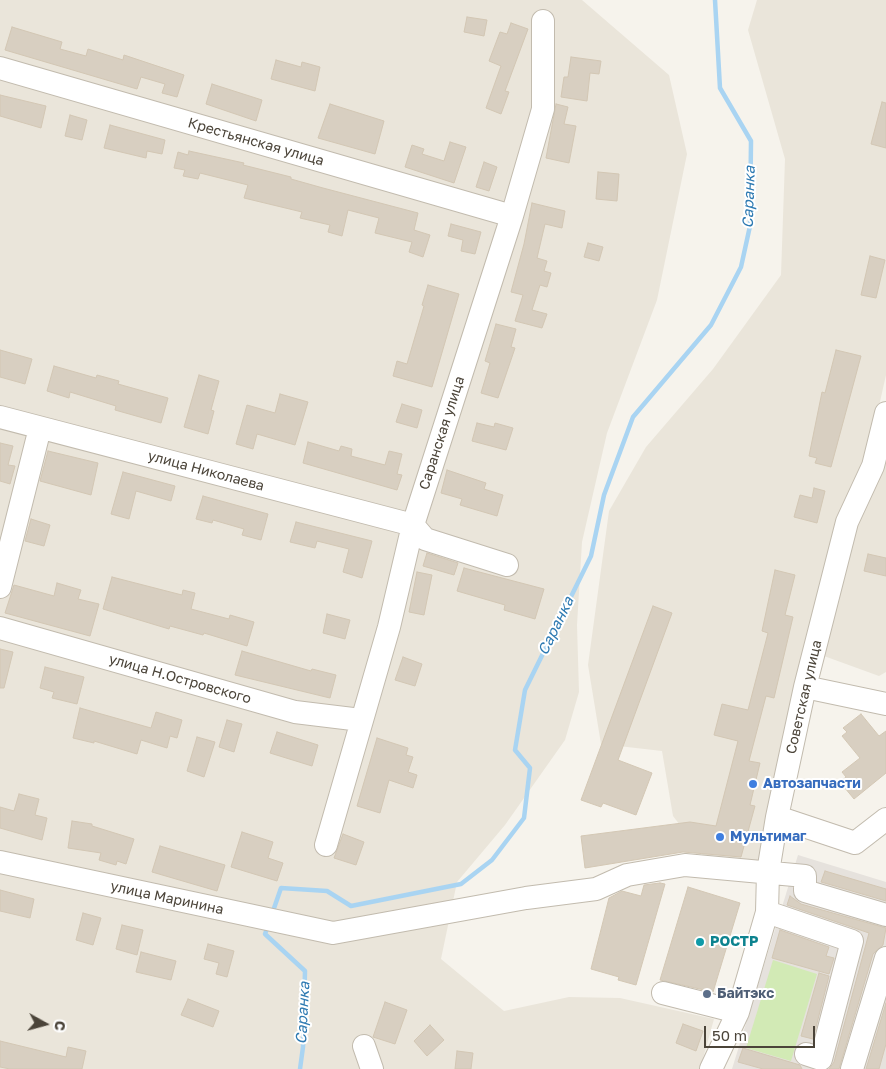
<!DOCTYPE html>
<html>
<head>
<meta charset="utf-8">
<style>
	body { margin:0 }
	#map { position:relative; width:886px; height:1069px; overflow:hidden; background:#f6f3ec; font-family:"Golos Text",sans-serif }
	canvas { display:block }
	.north { position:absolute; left:20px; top:999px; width:50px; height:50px; -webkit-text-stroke:4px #fff; paint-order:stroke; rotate:97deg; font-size:14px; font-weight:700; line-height:20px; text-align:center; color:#4b4439 }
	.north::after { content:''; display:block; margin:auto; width:18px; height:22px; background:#4b4439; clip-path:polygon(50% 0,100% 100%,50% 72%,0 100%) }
	.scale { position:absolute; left:704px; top:1026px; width:111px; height:22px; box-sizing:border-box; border:2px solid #4b4439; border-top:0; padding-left:6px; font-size:15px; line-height:18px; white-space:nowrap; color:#4b4439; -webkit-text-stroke:4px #fff; paint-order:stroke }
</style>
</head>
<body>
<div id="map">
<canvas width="886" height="1069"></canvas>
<div class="north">С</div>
<div class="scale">50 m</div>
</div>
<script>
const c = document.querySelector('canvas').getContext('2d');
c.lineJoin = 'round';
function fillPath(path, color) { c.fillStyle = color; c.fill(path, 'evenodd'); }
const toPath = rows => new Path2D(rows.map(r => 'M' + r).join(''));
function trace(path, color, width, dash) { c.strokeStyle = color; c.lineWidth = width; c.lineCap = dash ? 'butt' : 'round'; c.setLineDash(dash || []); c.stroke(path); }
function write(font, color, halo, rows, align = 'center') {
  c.font = font + ' "Golos Text",sans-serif'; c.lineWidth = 4; c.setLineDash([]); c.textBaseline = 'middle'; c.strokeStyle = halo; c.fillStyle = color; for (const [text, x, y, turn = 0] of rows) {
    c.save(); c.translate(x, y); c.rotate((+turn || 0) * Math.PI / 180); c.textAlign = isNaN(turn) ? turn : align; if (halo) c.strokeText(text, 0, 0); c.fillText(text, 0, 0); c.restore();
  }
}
const residential = toPath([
	[0,0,582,0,669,75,687,154,657,300,607,433,582,542,577,625,579,692,565,740,505,825,457,882,441,959,504,1011,569,997,620,998,714,1019,700,1069,0,1069],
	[757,0,886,0,886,375,860,490,886,424,886,672,879,676,824,656,776,867,709,863,673,816,662,751,601,744,588,665,609,511,646,447,713,369,781,275,785,159,748,30]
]);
const industrial = toPath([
	[798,855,886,882,886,1069,732,1069]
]);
const green = toPath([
	[773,960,817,974,791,1061,746,1048]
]);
const stream = toPath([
	[272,914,281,888,327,891,351,906,461,884,492,860,524,818,530,768,515,750,525,690,591,556,604,495,633,417,711,325,741,267,750,226,751,141,720,88,715,0],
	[268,926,265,934,305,971,303,1047,300,1069]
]);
const building = toPath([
	[467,17,487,20,484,36,464,32,467,17],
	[511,23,528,29,505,91,509,92,501,114,486,108,501,66,489,61,500,32,507,34,511,23],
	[12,27,62,42,60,49,86,56,88,49,123,60,124,55,184,75,177,97,162,93,165,84,141,77,137,89,5,50,12,27],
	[571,57,601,61,599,74,590,73,587,101,561,97,564,77,568,77,571,57],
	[276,60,301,67,302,62,320,67,315,91,271,79,276,60],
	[212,84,262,100,256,121,206,104,212,84],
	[0,95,46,106,41,128,0,116,0,95],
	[882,102,886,103,886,148,871,144,882,102],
	[330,104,384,121,375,154,318,138,330,104],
	[556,104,568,107,564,124,576,126,569,163,546,158,556,104],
	[70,115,87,120,82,140,65,136,70,115],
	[110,125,165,140,162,154,147,151,146,158,104,148,110,125],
	[450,142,466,147,454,183,405,167,412,145,424,149,422,154,444,161,450,142],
	[189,151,244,163,243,165,291,177,291,179,323,188,418,213,414,230,430,235,423,257,409,252,412,242,375,233,379,218,348,210,342,236,328,232,330,225,300,218,302,212,244,198,248,185,200,173,198,179,183,176,185,170,174,168,178,152,188,155,189,151],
	[484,162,497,167,489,191,476,187,484,162],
	[598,172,619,174,617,201,596,199,598,172],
	[532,203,565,211,562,228,545,224,537,258,547,261,544,271,551,273,547,287,540,285,532,310,547,314,542,328,515,321,523,295,511,292,524,244,532,203],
	[451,224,481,232,475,254,461,251,463,240,448,236,451,224],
	[588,243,603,247,599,261,584,257,588,243],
	[870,256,885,260,876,298,861,295,870,256],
	[428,285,459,294,432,387,393,376,397,361,407,364,424,306,422,305,428,285],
	[496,324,516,329,511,347,515,348,498,398,481,393,490,363,485,361,496,324],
	[0,350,32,359,25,384,0,377,0,350],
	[836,350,861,356,831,467,815,463,817,458,809,456,822,392,825,393,836,350],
	[54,366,96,378,97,375,119,381,118,384,168,398,161,423,115,410,116,406,70,392,69,398,47,391,54,366],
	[199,375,219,381,211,410,214,411,208,434,184,427,199,375],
	[280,394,308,402,295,445,257,434,253,449,236,444,247,405,275,413,280,394],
	[402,404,422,410,417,428,396,422,402,404],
	[477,423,494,427,495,423,513,428,506,450,472,441,477,423],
	[308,442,339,451,341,446,352,449,351,456,385,465,389,451,402,454,397,474,402,475,397,490,303,463,308,442],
	[0,443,13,446,8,465,15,466,10,484,0,481,0,443],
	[48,451,98,463,91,495,40,481,48,451],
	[447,470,486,483,484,489,503,495,497,516,460,505,462,499,441,493,447,470],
	[123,472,175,486,171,501,136,491,129,519,111,514,123,472],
	[814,488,825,491,817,523,794,517,800,495,812,498,814,488],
	[203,496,268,514,261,540,242,535,244,529,213,520,212,523,196,519,203,496],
	[31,519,50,525,44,546,25,541,31,519],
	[296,522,372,541,362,578,343,572,349,549,317,541,315,548,290,542,296,522],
	[427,553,458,563,454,575,423,566,427,553],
	[868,554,886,558,886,576,864,571,868,554],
	[464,568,544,589,535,619,504,610,505,605,457,591,464,568],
	[775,570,795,575,785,615,793,617,774,698,766,696,749,761,760,763,750,805,755,806,741,857,683,852,585,868,581,836,690,822,716,826,738,741,714,735,722,704,748,710,768,633,762,631,775,570],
	[417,572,432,575,424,615,409,612,417,572],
	[112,577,182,595,183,590,195,593,191,609,229,619,230,615,254,622,247,646,204,633,203,635,170,626,169,629,103,609,112,577],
	[57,583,81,590,78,599,99,604,90,636,5,613,14,585,54,596,57,583],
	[653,606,672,613,618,760,652,773,636,815,603,803,601,807,581,800,653,606],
	[327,614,350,620,345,639,323,633,327,614],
	[0,649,13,652,4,688,0,688,0,649],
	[242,651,311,671,312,669,336,675,330,698,235,675,242,651],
	[403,657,422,664,415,686,395,680,403,657],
	[45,667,84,677,77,704,52,698,54,692,40,688,45,667],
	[80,708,151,728,156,712,182,720,177,738,170,736,167,748,141,740,137,754,94,741,94,743,73,738,80,708],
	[861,714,879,736,886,731,886,773,854,799,840,782,846,777,842,772,860,758,842,736,847,732,843,728,861,714],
	[227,720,242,724,234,752,219,747,227,720],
	[277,732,318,745,312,766,270,753,277,732],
	[197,737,215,742,204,777,187,771,197,737],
	[377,738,408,748,406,755,413,757,408,772,417,775,413,788,389,780,380,813,357,806,377,738],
	[19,794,39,799,35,815,47,818,42,840,0,828,0,807,14,811,19,794],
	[72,821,92,824,92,826,134,839,126,864,117,861,116,865,99,860,101,853,68,848,72,821],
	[242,832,273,842,268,858,283,863,277,881,231,867,242,832],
	[343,834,364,842,356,865,334,858,343,834],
	[160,846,225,865,217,891,152,872,160,846],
	[825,871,886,889,886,901,821,882,825,871],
	[660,883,665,884,636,985,618,980,619,977,591,969,609,898,622,891,641,896,644,885,660,883],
	[688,887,740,903,713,992,660,980,688,887],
	[0,890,34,899,30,918,0,911,0,890],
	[790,896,801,904,886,928,883,945,873,954,839,1069,829,1069,834,1062,869,933,787,905,790,896],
	[83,913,101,918,93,945,76,940,83,913],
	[122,925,143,930,137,955,116,949,122,925],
	[780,930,829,947,826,956,834,958,829,974,772,958,780,930],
	[208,944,234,951,227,977,216,974,219,963,204,959,208,944],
	[141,952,176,961,171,980,136,972,141,952],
	[819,973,829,976,813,1039,801,1036,819,973],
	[188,999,219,1011,213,1027,181,1015,188,999],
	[385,1002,407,1010,395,1044,373,1037,385,1002],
	[886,1003,886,1044,879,1069,866,1069,886,1003],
	[683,1024,703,1031,696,1051,676,1043,683,1024],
	[430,1025,444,1040,427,1056,414,1041,430,1025],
	[0,1041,66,1057,68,1047,86,1051,82,1069,10,1069,0,1067,0,1041],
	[743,1048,800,1065,802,1069,763,1069,738,1062,743,1048],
	[457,1051,473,1053,471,1069,455,1069,457,1051]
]);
const minor = toPath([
	[0,68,512,216],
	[0,417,413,525,425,539,507,565],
	[0,587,40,428],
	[0,628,295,712,361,720],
	[805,687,886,704],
	[777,817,855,843,886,819],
	[326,845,389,627,413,525,512,216,543,109,543,21],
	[0,862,333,933,526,898,596,889,627,875,685,865,805,876,805,891,886,915],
	[767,912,852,941,821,1059,806,1054],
	[663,993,738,1012],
	[364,1046,372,1069],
	[711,1069,738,1012,767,912,768,872,777,817,805,687,847,522,873,466,886,413],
	[852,1069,886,958]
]);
const markers = [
	[753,784,5,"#3f7fe0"],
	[720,837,5,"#3f7fe0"],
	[700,942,5,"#0f9aa8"],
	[707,994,5,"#5c6f8a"]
];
const streetNames = [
	["Крестьянская улица",256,142,16],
	["Саранская улица",442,433,-72],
	["улица Николаева",206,471,15],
	["улица Н.Островского",180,679,16],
	["Советская улица",804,697,-77],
	["улица Маринина",167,898,12]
];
const shopNames = [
	["Автозапчасти",763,784],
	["Мультимаг",730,837]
];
const cultureNames = [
	["РОСТР",710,942]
];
const serviceNames = [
	["Байтэкс",717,994]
];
const waterNames = [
	["Саранка",749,197,-88],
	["Саранка",556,626,-64],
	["Саранка",303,1013,-87]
];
fillPath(residential, '#eae5da');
fillPath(industrial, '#e6e2dd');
fillPath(green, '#d2eab5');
trace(stream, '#a9d4f2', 4.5);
fillPath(building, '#d8cfc1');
trace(building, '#d3c7b4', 1);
trace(minor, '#c2bbae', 24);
trace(minor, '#fff', 22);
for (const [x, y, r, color] of markers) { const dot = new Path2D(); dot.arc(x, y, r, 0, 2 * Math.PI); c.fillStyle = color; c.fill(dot); trace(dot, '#fff', 2); }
write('14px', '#4b4439', '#fff', streetNames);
write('bold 14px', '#366cbe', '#fff', shopNames, 'left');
write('bold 14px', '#0d838f', '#fff', cultureNames, 'left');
write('bold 14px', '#4e5e75', '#fff', serviceNames, 'left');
write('italic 15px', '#2e7ab2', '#fff', waterNames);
</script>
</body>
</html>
